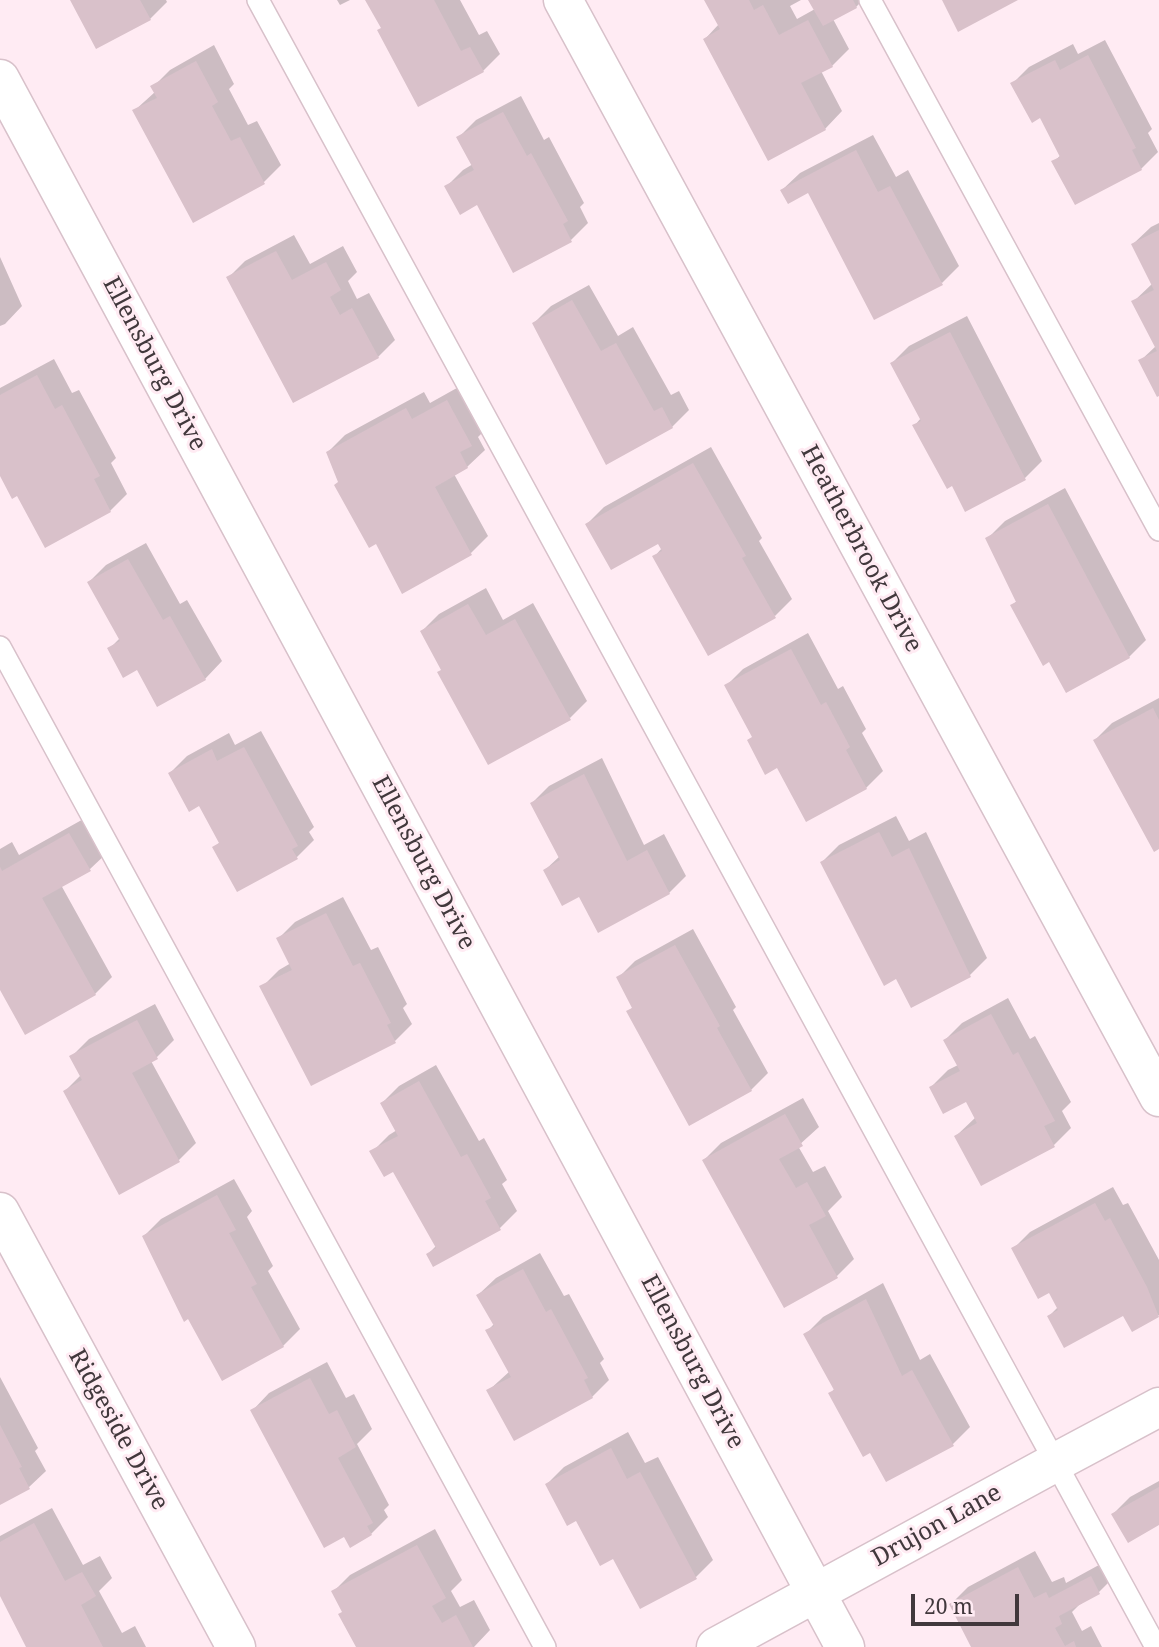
<!DOCTYPE html>
<html>
<head>
<meta charset="utf-8">
<style>
	body { margin:0 }
	#map { position:relative; width:1159px; height:1647px; overflow:hidden; background:#ffebf3; font-family:"Noto Serif",serif }
	canvas { display:block }
	.scale { position:absolute; left:911px; top:1594px; width:108px; height:32px; box-sizing:border-box; border:4px solid #41383c; border-top:0; padding-left:9px; font-size:21px; line-height:24px; white-space:nowrap; color:#41383c; -webkit-text-stroke:5px #ffebf3; paint-order:stroke }
</style>
</head>
<body>
<div id="map">
<canvas width="1159" height="1647"></canvas>
<div class="scale">20 m</div>
</div>
<script>
const c = document.querySelector('canvas').getContext('2d');
c.lineJoin = 'round';
function fillPath(path, color) { c.fillStyle = color; c.fill(path, 'evenodd'); }
const toPath = rows => new Path2D(rows.map(r => 'M' + r).join(''));
function trace(path, color, width, dash) { c.strokeStyle = color; c.lineWidth = width; c.lineCap = dash ? 'butt' : 'round'; c.setLineDash(dash || []); c.stroke(path); }
function write(font, color, halo, rows, align = 'center') {
  c.font = font + ' "Noto Serif",serif'; c.lineWidth = 6; c.setLineDash([]); c.textBaseline = 'middle'; c.strokeStyle = halo; c.fillStyle = color; for (const [text, x, y, turn = 0] of rows) {
    c.save(); c.translate(x, y); c.rotate((+turn || 0) * Math.PI / 180); c.textAlign = isNaN(turn) ? turn : align; if (halo) c.strokeText(text, 0, 0); c.fillText(text, 0, 0); c.restore();
  }
}
const shadow = toPath([
	[72,0,166,0,167,2,150,19],
	[337,0,350,0,340,5],
	[367,0,460,0,479,35,487,31,500,54,483,71,383,27],
	[707,0,801,0,790,6,797,19,815,9,810,0,863,0,856,7,833,19,849,49,832,66,821,71,842,111,825,129,705,39,719,24],
	[1105,40,1152,129,1148,133,1158,152,1141,169,1053,162,1061,155,1041,116,1012,84,1029,67,1073,44,1078,54],
	[214,45,234,84,229,89,248,125,257,121,281,165,264,182,194,221,134,111,155,92,153,87,170,70],
	[521,96,544,140,549,137,584,203,580,207,588,223,571,240,478,203,446,187,463,170,473,164,459,137,476,120],
	[873,135,896,177,908,170,959,266,942,283,808,191,782,190,800,173],
	[1159,223,1159,394,1140,361,1156,346,1133,302,1153,283,1133,244,1151,227],
	[294,235,310,264,343,246,357,272,348,281,357,299,369,293,395,340,378,357,228,278,245,261],
	[0,257,22,306,5,324,0,326],
	[589,285,618,336,633,327,671,395,679,391,689,410,672,427,607,463,534,323,551,306],
	[967,316,1042,461,1025,478,952,484,915,425,921,418,892,363,909,346],
	[54,359,72,393,79,390,116,458,111,463,127,494,110,511,18,493,0,472,0,388],
	[464,384,488,427,478,437,485,450,467,467,454,474,488,536,471,553,403,591,377,542,340,481,328,452,345,435,424,392,430,403],
	[711,447,762,538,759,541,792,599,775,616,654,557,662,548,659,541,587,524,604,507],
	[1065,488,1146,640,1129,657,1067,690,1050,660,1012,605,1017,601,988,538,1005,521],
	[146,543,180,604,187,600,222,661,205,679,138,668,109,649,120,638,89,582,106,565],
	[486,588,503,620,533,603,587,701,570,718,443,669,422,631,439,614],
	[808,633,838,689,843,686,866,729,862,733,883,771,866,788,778,766,753,736,726,686,743,669],
	[1159,698,1159,847,1095,740,1112,723],
	[261,731,314,827,309,832,314,840,297,857,215,847,220,842,199,804,170,773,187,756,229,733,235,745],
	[602,758,644,845,664,834,686,876,669,893,580,894,545,870,560,856,532,803,549,786],
	[896,816,909,841,926,832,987,958,970,975,897,977,822,862,839,845],
	[87,817,107,853,89,870,61,885,112,977,95,994,0,987,0,849,12,842,19,855],
	[343,897,371,950,378,947,407,1004,403,1008,412,1024,395,1041,262,987,279,970,291,963,278,939,295,922],
	[693,929,736,1007,733,1010,768,1073,751,1090,628,1012,634,1006,618,978,635,961],
	[1008,998,1030,1039,1035,1036,1071,1102,1062,1111,1071,1128,1054,1145,982,1184,956,1136,976,1117,967,1100,931,1087,948,1070,958,1065,945,1040,962,1023],
	[155,1004,174,1040,157,1057,151,1061,196,1143,179,1160,120,1192,65,1091,81,1075,72,1056,89,1039],
	[436,1065,479,1141,484,1138,507,1180,502,1184,517,1211,500,1228,428,1254,436,1246,394,1170,372,1152,389,1135,397,1130,382,1103,399,1086],
	[803,1098,819,1127,798,1146,813,1172,825,1166,842,1197,828,1211,854,1259,837,1276,784,1305,704,1160,721,1143],
	[234,1179,252,1211,247,1217,273,1266,268,1271,300,1329,283,1346,144,1236,161,1219],
	[1113,1187,1123,1205,1128,1203,1159,1260,1159,1315,1133,1330,1124,1314,1049,1316,1058,1307,1049,1291,1013,1249,1030,1232],
	[540,1253,564,1296,569,1294,604,1359,600,1363,609,1380,592,1397,488,1391,510,1371,487,1331,494,1324,478,1295,496,1278],
	[883,1283,920,1360,930,1354,970,1427,953,1444,871,1450,830,1394,835,1388,806,1334,823,1317],
	[327,1362,346,1398,354,1394,372,1429,357,1444,389,1505,384,1510,388,1517,371,1534,252,1411,269,1393],
	[0,1377,38,1448,35,1451,46,1471,28,1488,0,1503],
	[628,1432,645,1463,658,1457,713,1560,696,1577,614,1557,547,1484,564,1467],
	[1159,1481,1159,1523,1113,1514,1130,1497],
	[52,1508,83,1565,100,1556,112,1578,99,1591,122,1633,135,1626,146,1647,28,1647,0,1592,0,1536],
	[435,1529,462,1580,451,1591,460,1607,474,1600,490,1630,474,1647,358,1647,343,1611,333,1592,350,1575],
	[1035,1551,1052,1582,1064,1577,1066,1583,1108,1560,1116,1575,1099,1592,1079,1605,1072,1612,1082,1631,1091,1626,1102,1647,973,1647,951,1604,968,1587]
]);
const building = toPath([
	[70,0,140,0,151,20,96,49],
	[365,0,434,0,461,51,470,47,484,72,418,107,377,30,381,28],
	[704,0,749,0,754,10,763,5,779,35,808,20,833,67,801,83,826,130,768,161,703,39,720,29],
	[808,0,853,0,857,8,823,26],
	[942,0,1018,0,958,32],
	[1088,55,1136,148,1132,150,1142,170,1075,205,1051,161,1060,157,1040,118,1032,123,1010,83,1055,60,1060,70],
	[196,61,218,102,212,106,231,141,240,137,265,184,193,223,132,110,157,98,150,86],
	[503,112,527,156,531,153,568,221,563,224,572,242,513,273,477,205,460,215,444,186,474,170,456,137],
	[856,150,878,192,890,186,943,285,874,320,808,193,788,204,780,190],
	[1159,230,1159,396,1157,397,1138,360,1157,351,1131,301,1154,290,1131,244],
	[276,251,292,280,326,262,341,290,330,297,340,315,352,308,379,358,293,403,226,277],
	[572,300,601,351,616,343,654,411,662,407,673,428,606,465,532,323],
	[950,332,1026,480,965,512,952,486,947,489,912,425,921,421,890,363],
	[37,375,55,409,62,405,100,476,94,479,111,512,45,548,17,496,12,499,0,476,0,395],
	[447,400,472,446,460,452,468,468,435,487,472,555,402,594,376,544,369,548,334,485,338,482,326,452,406,408,412,419],
	[693,463,746,556,742,558,776,618,708,656,652,556,662,551,658,544,611,570,585,524],
	[1048,504,1130,658,1066,693,1049,662,1043,666,1010,605,1016,602,985,538],
	[128,559,163,620,170,616,206,680,157,707,137,670,123,678,107,648,120,641,87,582],
	[468,604,486,635,515,619,571,720,488,765,437,672,441,670,420,631],
	[791,649,821,705,826,702,850,747,846,750,867,789,806,822,777,768,765,775,747,740,752,737,724,685],
	[1153,708,1159,720,1159,849,1154,852,1093,740],
	[244,747,298,846,292,849,298,859,237,892,212,847,219,843,199,806,189,812,168,773,212,749,217,761],
	[584,774,627,861,647,850,670,894,598,933,579,897,562,906,543,870,560,860,530,803],
	[879,832,892,857,909,848,971,977,911,1008,896,979,884,986,820,862],
	[69,833,91,871,42,898,96,995,25,1035,0,990,0,867,2,871],
	[326,913,353,966,360,963,391,1023,387,1025,396,1043,311,1086,259,986,292,970,276,938],
	[675,945,720,1026,717,1028,752,1091,689,1126,626,1011,632,1008,616,977],
	[991,1014,1013,1055,1018,1052,1055,1121,1044,1126,1055,1147,981,1186,954,1136,977,1123,966,1102,943,1114,929,1087,960,1071,943,1040],
	[137,1020,158,1059,132,1073,180,1162,119,1195,63,1091,82,1080,69,1056],
	[419,1081,461,1157,467,1154,491,1198,485,1201,501,1230,433,1267,426,1254,436,1248,393,1172,384,1177,369,1151,398,1136,380,1103],
	[785,1114,803,1146,779,1159,796,1188,807,1182,826,1216,809,1225,838,1278,784,1308,702,1160],
	[217,1195,236,1230,229,1233,257,1284,251,1287,284,1347,222,1381,188,1319,184,1322,142,1236],
	[1095,1203,1105,1221,1110,1218,1147,1287,1159,1317,1132,1332,1123,1316,1064,1348,1047,1316,1058,1310,1049,1293,1038,1299,1011,1248],
	[523,1269,546,1312,551,1309,588,1378,584,1380,593,1398,514,1441,486,1390,511,1377,485,1330,494,1326,476,1295],
	[866,1299,902,1376,912,1370,954,1446,886,1482,870,1453,863,1457,828,1393,834,1390,803,1334],
	[310,1378,329,1414,337,1410,356,1447,338,1458,373,1523,367,1526,372,1535,350,1548,344,1537,324,1548,250,1410],
	[0,1425,22,1467,19,1468,30,1489,0,1505],
	[611,1448,627,1479,640,1472,697,1579,640,1609,613,1559,600,1566,576,1521,567,1526,545,1484],
	[1159,1487,1159,1525,1128,1543,1111,1514],
	[34,1523,65,1581,82,1572,96,1596,81,1605,103,1647,26,1647,0,1596,0,1542],
	[417,1545,446,1598,432,1606,442,1623,456,1615,473,1647,356,1647,338,1614,342,1612,331,1591],
	[1018,1567,1034,1598,1046,1592,1049,1598,1091,1576,1100,1594,1059,1616,1062,1624,1055,1628,1065,1646,1074,1641,1076,1647,971,1647,949,1604]
]);
const lane = toPath([
	[258,0,1156,1647],
	[870,0,1159,530],
	[0,647,545,1647]
]);
const street = toPath([
	[563,0,1159,1097],
	[0,79,845,1647],
	[0,1212,236,1647],
	[716,1647,1056,1462,1159,1407]
]);
const streetNames = [
	["Ellensburg Drive",154,364,62],
	["Heatherbrook Drive",861,549,62],
	["Ellensburg Drive",423,863,62],
	["Ellensburg Drive",692,1362,62],
	["Ridgeside Drive",118,1430,61],
	["Drujon Lane",937,1526,-29]
];
fillPath(shadow, '#0003');
fillPath(building, '#d9c1ca');
trace(lane, '#d8c1ca', 24);
trace(street, '#d8c1ca', 41);
trace(lane, '#fff', 21);
trace(street, '#fff', 38);
write('24px', '#41383c', '#ffebf3', streetNames);
</script>
</body>
</html>
